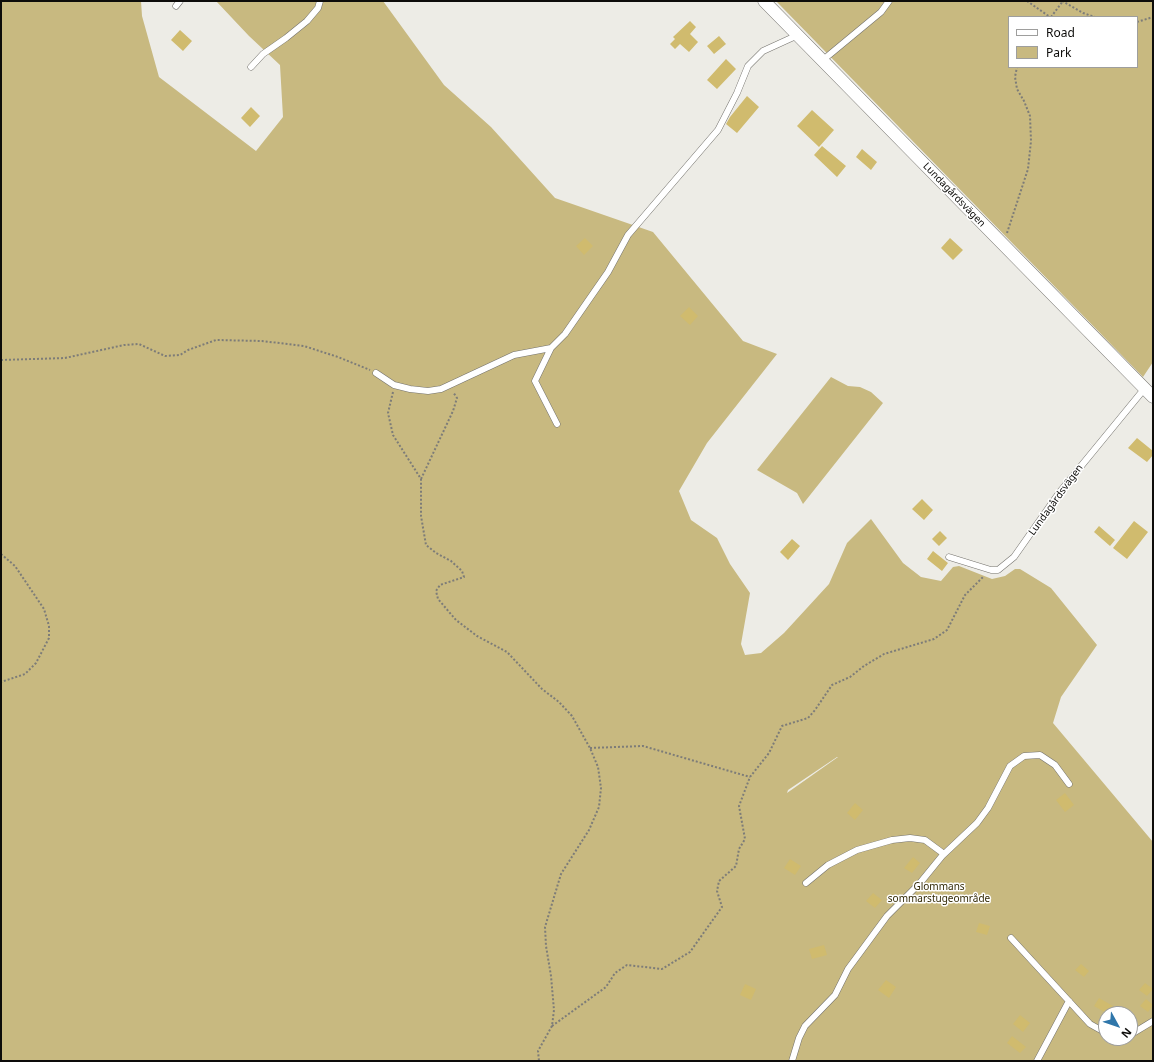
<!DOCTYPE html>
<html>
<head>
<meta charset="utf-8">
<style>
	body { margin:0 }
	#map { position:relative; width:1154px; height:1062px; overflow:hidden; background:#edece6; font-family:"Noto Sans",sans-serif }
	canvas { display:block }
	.frame { position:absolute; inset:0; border:2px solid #0d0c0a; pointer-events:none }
	.legend { position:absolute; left:1008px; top:16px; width:130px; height:52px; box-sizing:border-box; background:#fff; border:1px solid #9e9e9d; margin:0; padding:5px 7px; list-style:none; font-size:12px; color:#0d0c0a }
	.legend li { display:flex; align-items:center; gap:8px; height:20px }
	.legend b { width:20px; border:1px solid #9e9e9d }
	.north { position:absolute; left:1098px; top:1006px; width:40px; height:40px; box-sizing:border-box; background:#fff; border:1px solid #9e9e9d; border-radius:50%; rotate:130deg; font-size:11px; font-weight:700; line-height:16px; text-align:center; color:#0d0c0a }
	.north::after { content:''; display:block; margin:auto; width:14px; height:18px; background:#2f76aa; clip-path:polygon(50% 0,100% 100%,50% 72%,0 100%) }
</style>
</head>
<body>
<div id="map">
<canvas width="1154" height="1062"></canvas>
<div class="frame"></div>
<ul class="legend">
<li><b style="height:5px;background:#fff"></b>Road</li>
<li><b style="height:11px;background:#c8b980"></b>Park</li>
</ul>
<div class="north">N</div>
</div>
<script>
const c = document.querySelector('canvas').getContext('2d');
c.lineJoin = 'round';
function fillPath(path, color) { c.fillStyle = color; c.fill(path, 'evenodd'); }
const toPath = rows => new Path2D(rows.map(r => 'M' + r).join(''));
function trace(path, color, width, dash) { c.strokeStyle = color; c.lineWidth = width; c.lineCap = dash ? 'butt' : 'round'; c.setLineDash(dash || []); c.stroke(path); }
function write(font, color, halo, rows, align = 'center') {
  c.font = font + ' "Noto Sans",sans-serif'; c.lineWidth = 3; c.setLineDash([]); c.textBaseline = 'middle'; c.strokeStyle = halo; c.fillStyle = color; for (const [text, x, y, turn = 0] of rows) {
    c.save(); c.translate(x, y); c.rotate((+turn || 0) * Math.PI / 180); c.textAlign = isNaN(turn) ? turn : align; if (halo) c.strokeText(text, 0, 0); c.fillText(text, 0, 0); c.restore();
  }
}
const green = toPath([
	[1,1,141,1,142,16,159,77,256,151,283,117,280,65,249,36,216,1,383,1,444,85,491,127,555,198,653,232,743,341,777,354,707,443,679,491,691,520,717,538,730,564,750,593,741,644,745,655,761,653,784,633,829,584,847,543,871,519,903,563,921,577,941,581,953,567,959,566,992,579,1005,576,1015,569,1020,569,1051,588,1097,645,1061,697,1053,723,1153,842,1153,1061,1,1061],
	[837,757,838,757,787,793,788,790],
	[1106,1014,1130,1014,1130,1038,1106,1038],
	[776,1,1153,1,1153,362,1143,377],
	[1009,17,1137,17,1137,67,1009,67],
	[831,377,848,386,860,387,871,392,883,403,803,504,797,493,757,470]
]);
const building = toPath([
	[690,21,696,27,690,34,698,42,689,52,680,44,675,49,670,44,675,39,673,37],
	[180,30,192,41,183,51,171,40],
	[719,36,726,44,714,54,707,46],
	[726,59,736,69,717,89,707,80],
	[747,96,759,107,737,133,726,124,730,117],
	[251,107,260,116,250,127,241,118],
	[812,110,834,130,819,147,797,126],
	[822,146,846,166,837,177,814,155],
	[862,149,877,162,871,170,856,157],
	[585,238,593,246,584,255,576,246],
	[950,238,963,250,953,260,941,248],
	[689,307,698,316,690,325,680,316],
	[1137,438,1153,451,1153,455,1147,462,1128,448],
	[922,499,933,510,924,520,912,509],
	[1134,521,1148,532,1127,559,1113,548],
	[1099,526,1115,540,1110,546,1094,532],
	[940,531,947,538,939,546,932,539],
	[792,539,800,546,788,560,780,552],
	[933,551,948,563,942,571,927,559],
	[1065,793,1074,805,1065,812,1056,800],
	[855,803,863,810,855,820,847,813],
	[913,857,920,863,912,873,904,868],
	[790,859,801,866,795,875,784,868],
	[873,893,882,900,875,908,866,901],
	[979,923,990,926,987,935,976,932],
	[824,945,827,955,812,959,809,949],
	[1081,964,1089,971,1084,977,1075,970],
	[886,980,896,987,889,998,878,990],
	[1145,983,1153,989,1147,996,1139,990],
	[745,984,756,989,751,1000,740,995],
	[1099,998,1127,1014,1108,1014,1094,1006],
	[1146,999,1153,1005,1148,1012,1140,1006],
	[1020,1015,1030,1023,1023,1032,1013,1024],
	[1012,1036,1026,1047,1020,1053,1007,1043]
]);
const path = toPath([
	[1027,1,1050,17],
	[1062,1,1083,13,1095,17],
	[1051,17,1063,1],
	[1137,22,1153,17],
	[1007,233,1028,169,1031,141,1030,116,1024,101,1017,89,1015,77,1017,67],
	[1,360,65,358,124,345,139,344,165,356,180,355,188,350,216,340,262,341,304,346,338,357,370,370],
	[393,392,388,413,393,435,421,479,421,516,426,545,436,553,451,561,462,571,464,577,440,585,436,591,438,599,456,620,477,636,507,652,542,689,559,702,572,716,590,748,598,767,601,788,599,807,589,830,561,874,545,927,546,946,551,976,554,1010,552,1026,538,1051,539,1061],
	[421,479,453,411,457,398,453,392],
	[1,554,15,566,44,609,49,626,49,638,36,663,25,674,1,682],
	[590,748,643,746,750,777],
	[552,1026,606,987,615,973,627,965,662,969,690,952,722,907,717,891,719,881,736,866,739,849,745,839,739,806,750,777,769,753,782,726,808,718,815,710,832,685,850,677,864,666,884,654,934,639,947,630,965,595,984,576]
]);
const service = toPath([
	[176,6,180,1],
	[823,60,881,12,889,1],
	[251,67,263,54,286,38,307,21,318,8,320,1],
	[376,373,394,385,410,389,428,391,441,389,514,355,551,348],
	[557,424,535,381,551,348,565,334,608,272,628,235,718,130,737,93,748,66,763,51,798,35],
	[949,557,991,570,998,570,1014,557,1059,493,1145,388],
	[806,883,828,865,857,850,892,840,910,838,925,840,944,854],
	[1011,938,1090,1024,1106,1033],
	[1130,1035,1153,1021],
	[792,1061,799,1038,805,1026,835,995,848,969,887,916,920,883,942,856,977,823,988,808,1010,766,1024,756,1040,755,1055,765,1069,784],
	[1037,1061,1069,1001]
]);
const minor = toPath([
	[764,1,1153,397]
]);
const streetNames = [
	["Lundagårdsvägen",954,195,46],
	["Lundagårdsvägen",1056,500,-54]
];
const parkNames = [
	["Glommans",939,887],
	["sommarstugeområde",939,899]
];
fillPath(green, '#c8b980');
fillPath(building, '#d0bb6e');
trace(service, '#74726d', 7);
trace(minor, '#74726d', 13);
trace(path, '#7d7c78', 2, [2, 2]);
trace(service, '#fff', 6);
trace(minor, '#fff', 12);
write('10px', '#0d0c0a', '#fff', streetNames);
write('10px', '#322906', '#fff', parkNames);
</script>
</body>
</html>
